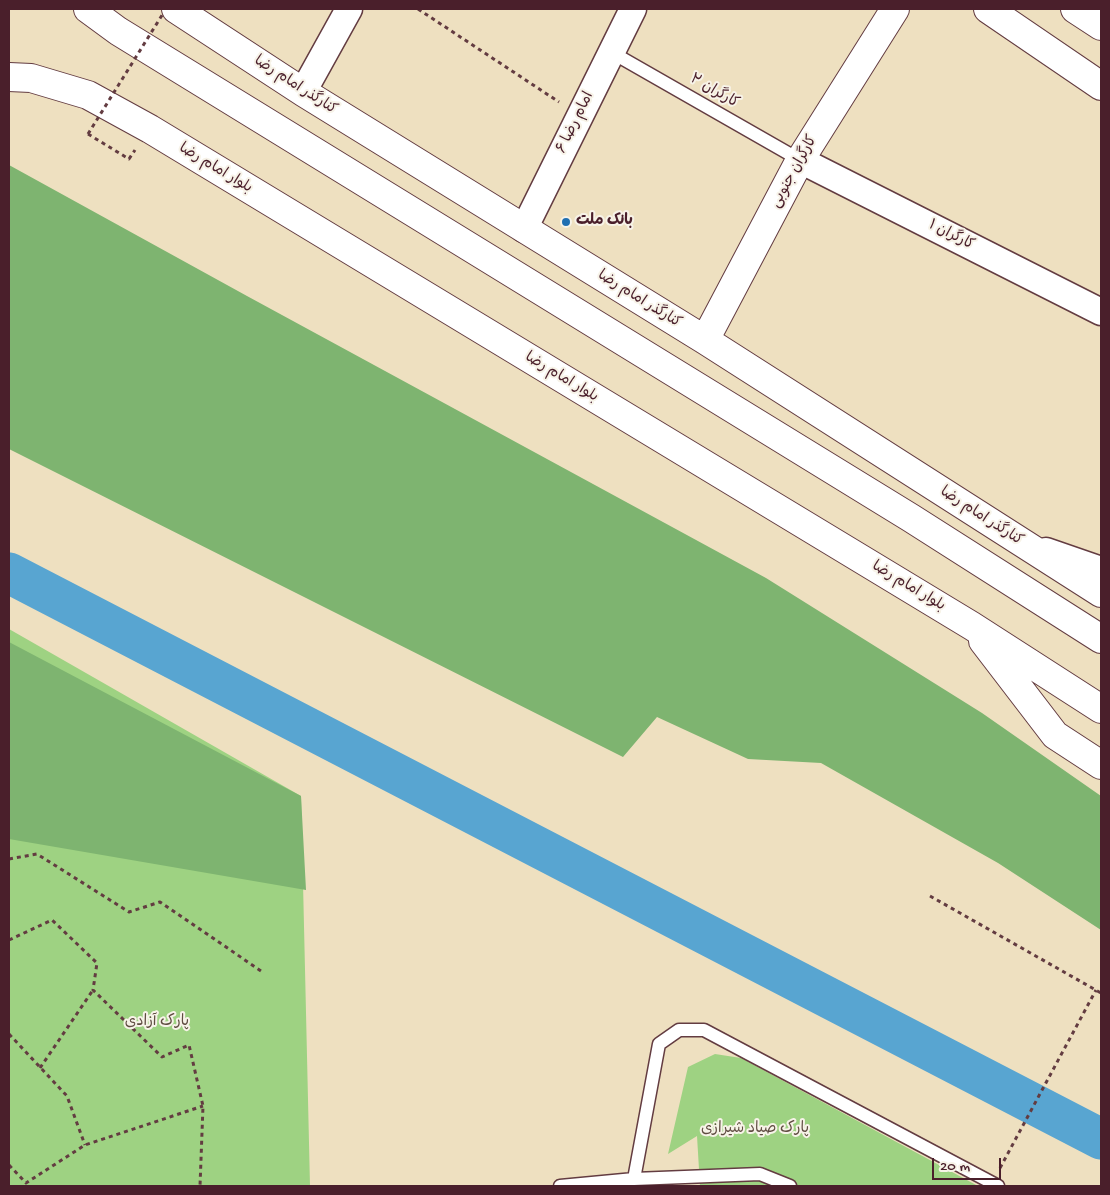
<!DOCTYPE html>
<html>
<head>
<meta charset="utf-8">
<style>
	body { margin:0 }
	#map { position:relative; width:1110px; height:1195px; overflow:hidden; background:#eee0c0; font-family:"Gochi Hand",sans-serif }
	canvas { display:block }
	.frame { position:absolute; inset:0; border:10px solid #4a1f2b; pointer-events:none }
	.scale { position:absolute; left:932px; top:1158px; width:69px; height:22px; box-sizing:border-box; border:2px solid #4a1f2b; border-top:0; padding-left:6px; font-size:15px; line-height:18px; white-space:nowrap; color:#4a1f2b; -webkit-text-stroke:4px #f7f3e8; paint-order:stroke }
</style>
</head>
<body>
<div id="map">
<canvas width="1110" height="1195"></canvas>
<div class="frame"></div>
<div class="scale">20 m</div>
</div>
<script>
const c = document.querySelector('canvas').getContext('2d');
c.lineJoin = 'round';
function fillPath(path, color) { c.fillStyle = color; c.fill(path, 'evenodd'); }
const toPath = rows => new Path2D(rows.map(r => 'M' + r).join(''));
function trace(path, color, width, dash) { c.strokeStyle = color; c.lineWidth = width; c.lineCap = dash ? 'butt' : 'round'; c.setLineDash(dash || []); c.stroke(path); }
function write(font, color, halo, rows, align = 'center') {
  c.font = font + ' "Gochi Hand","Playpen Sans Arabic",sans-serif'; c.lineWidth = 4; c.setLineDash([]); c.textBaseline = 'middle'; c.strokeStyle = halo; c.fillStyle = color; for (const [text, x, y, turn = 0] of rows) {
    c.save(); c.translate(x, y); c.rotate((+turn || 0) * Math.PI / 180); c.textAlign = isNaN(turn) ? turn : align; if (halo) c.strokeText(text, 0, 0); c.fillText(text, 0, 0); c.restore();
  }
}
const green = toPath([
	[9,629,301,796,310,1186,9,1186],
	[715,1054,741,1058,978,1186,700,1186,697,1136,668,1154,688,1067]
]);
const forest = toPath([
	[9,165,247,296,766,578,982,713,1101,796,1101,930,998,863,821,763,748,759,657,717,623,757,9,449],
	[9,642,301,796,306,890,9,839]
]);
const river = toPath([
	[9,573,1101,1139]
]);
const path = toPath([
	[418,9,559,102],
	[88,134,129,159,135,150],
	[9,859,37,854,129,912,160,902,264,973],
	[930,896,1101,993],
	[9,940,52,920,97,963,93,990,162,1057,189,1045,203,1106,200,1186],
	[9,1034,67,1096,85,1145],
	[40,1068,93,990],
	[9,1165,26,1183,85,1145,203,1106],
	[1000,1168,1096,990]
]);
const lane = toPath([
	[611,52,800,160],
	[634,1179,760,1174,790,1186],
	[560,1186,634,1179,659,1044,679,1030,704,1030,998,1186]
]);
const street = toPath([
	[303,92,349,9],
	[800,160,1101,312],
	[524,229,633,9],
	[1046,551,1101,570]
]);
const secondary = toPath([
	[176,9,303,92,705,340,1101,593],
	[988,9,1101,86],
	[1075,9,1101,26],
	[705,340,800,160,895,9]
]);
const primary = toPath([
	[88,9,118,31,911,518,1101,639],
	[9,77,31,78,88,95,150,129,972,626,1101,709],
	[983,641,1055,735,1101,765]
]);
const pathBridge = toPath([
	[88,134,164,12]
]);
const markers = [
	[566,222,5,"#1f6fb2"]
];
const streetNames = [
	["کنارگذر امام رضا",295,86,33],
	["کارگران ۲",714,92,30],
	["امام رضا ۶",576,123,-64],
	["بلوار امام رضا",215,169,31],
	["کارگران جنوبی",795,172,-61],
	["کارگران ۱",951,236,27],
	["کنارگذر امام رضا",639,300,32],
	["بلوار امام رضا",561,378,31],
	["کنارگذر امام رضا",981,517,33],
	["بلوار امام رضا",908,587,31]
];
const poiNames = [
	["بانک ملت",576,222]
];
const parkNames = [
	["پارک آزادی",157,1023],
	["پارک صیاد شیرازی",755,1130]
];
fillPath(green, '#9ed282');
fillPath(forest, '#7eb470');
trace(river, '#58a5d1', 41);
trace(lane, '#633c41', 15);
trace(street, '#633c41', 29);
trace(secondary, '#633c41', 30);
trace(primary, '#633c41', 30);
trace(path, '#633c41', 3, [4, 4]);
trace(lane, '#fff', 12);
trace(street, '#fff', 26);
trace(secondary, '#fff', 28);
trace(primary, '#fff', 28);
trace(pathBridge, '#633c41', 3, [4, 4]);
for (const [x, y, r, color] of markers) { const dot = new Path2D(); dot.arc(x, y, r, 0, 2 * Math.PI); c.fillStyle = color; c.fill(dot); trace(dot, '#f7f3e8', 2); }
write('15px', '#4a1f2b', '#f7f3e8', streetNames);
write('bold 15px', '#4a1f2b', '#f7f3e8', poiNames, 'left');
write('15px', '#5f4c41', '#f7f3e8', parkNames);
</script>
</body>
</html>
